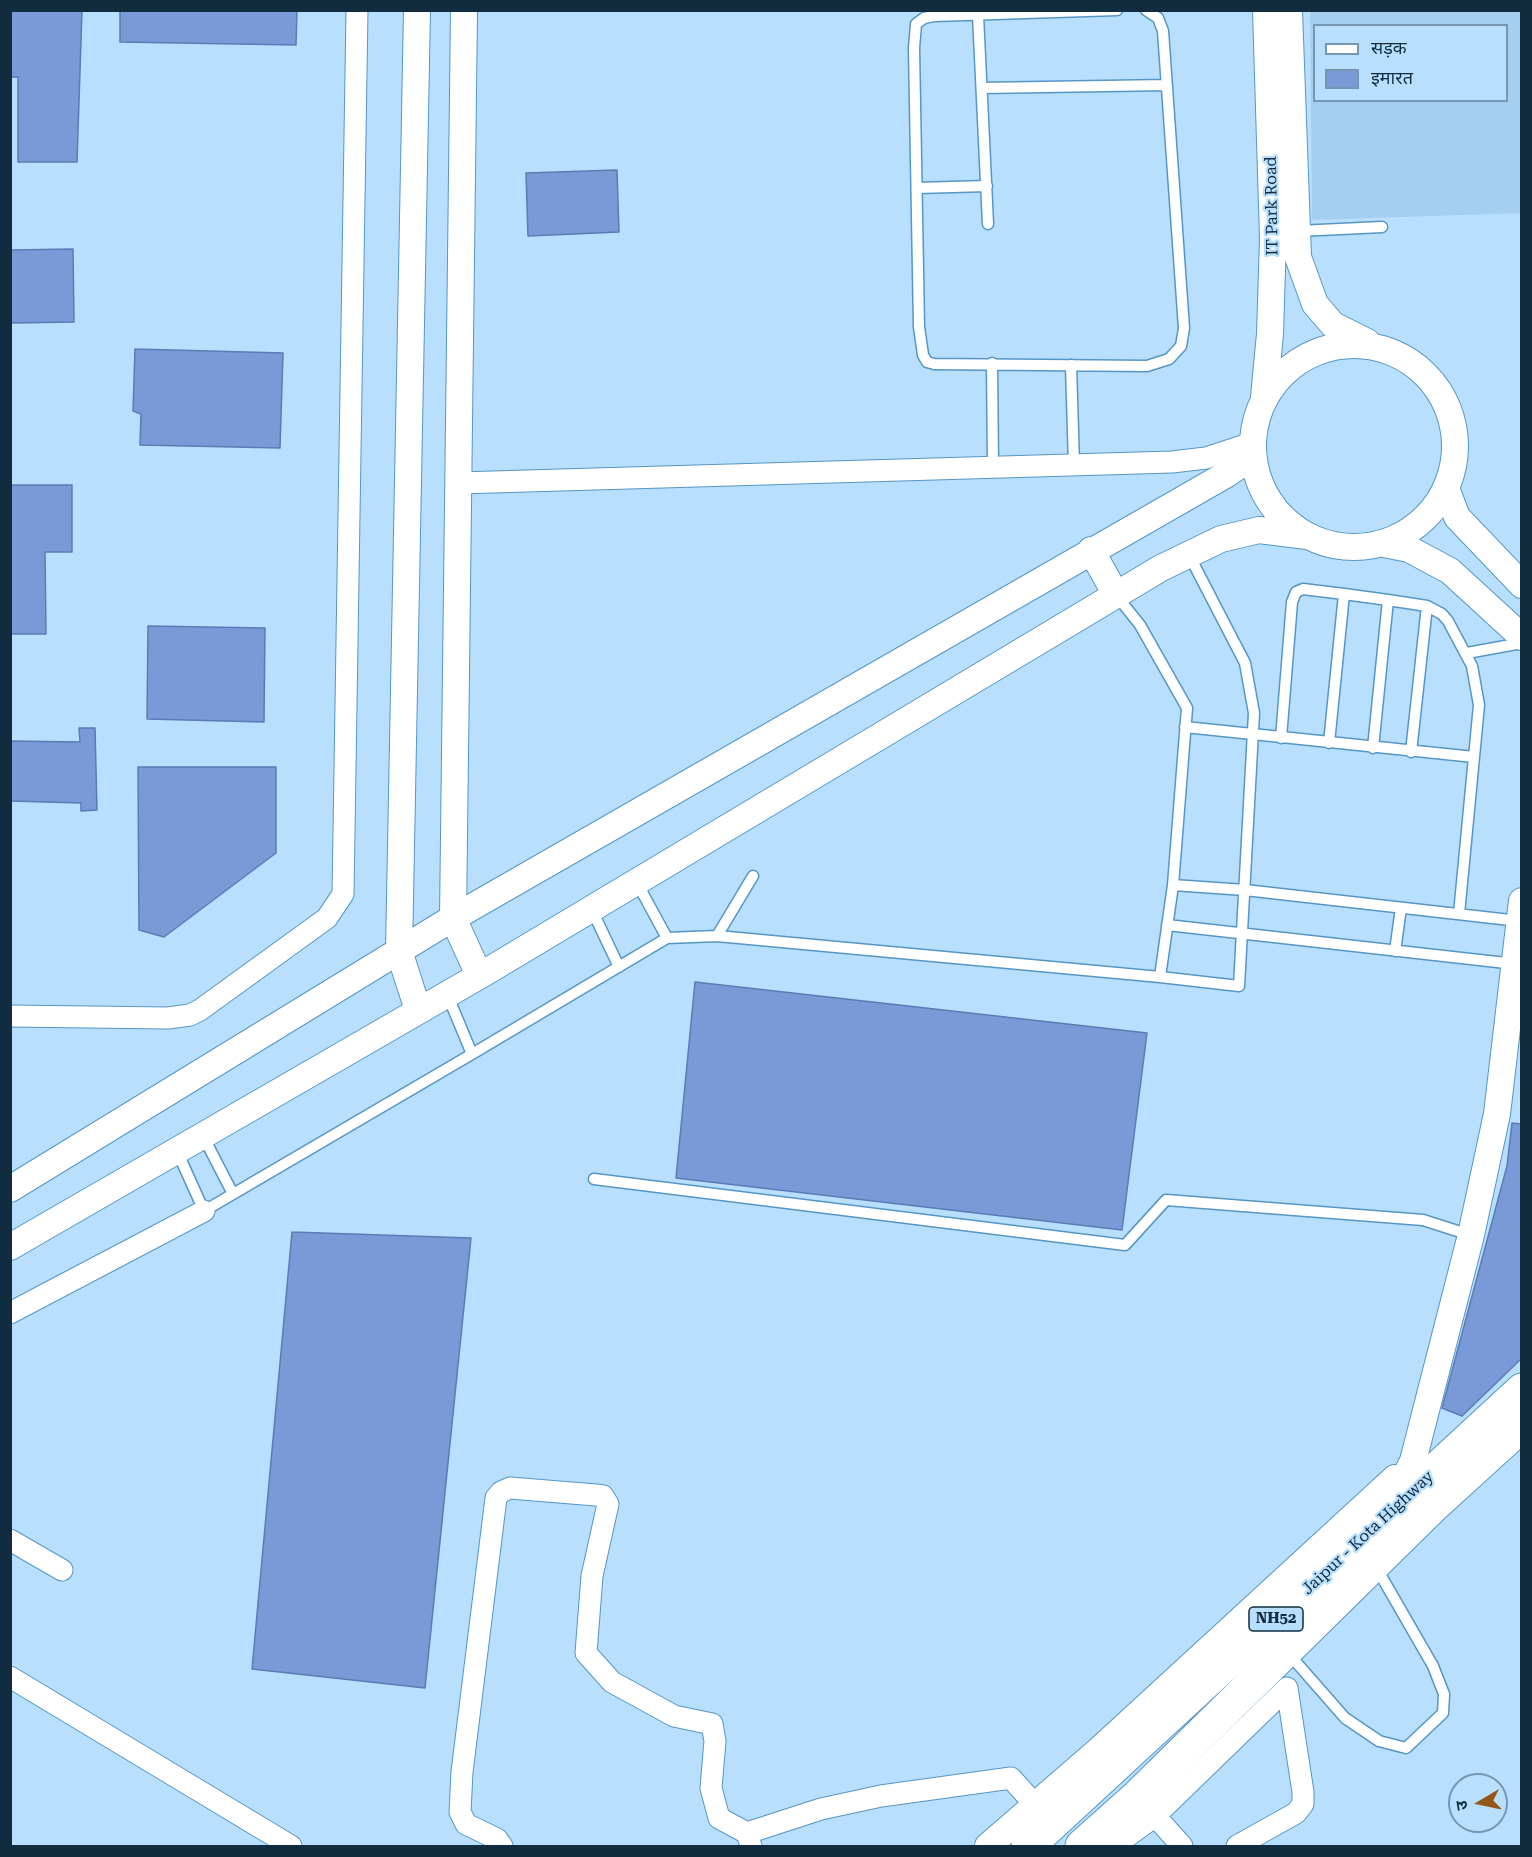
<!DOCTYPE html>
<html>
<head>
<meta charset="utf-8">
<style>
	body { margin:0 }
	#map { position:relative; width:1532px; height:1857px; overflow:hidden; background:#b8dffd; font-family:"Roboto Serif","Noto Sans Devanagari",serif }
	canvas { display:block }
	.frame { position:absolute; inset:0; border:12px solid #112c3f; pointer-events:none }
	.legend { position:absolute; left:1313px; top:24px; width:195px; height:78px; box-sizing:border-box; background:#b8dffd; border:2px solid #7597b1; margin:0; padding:8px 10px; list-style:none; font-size:18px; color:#112c3f }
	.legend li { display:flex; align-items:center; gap:12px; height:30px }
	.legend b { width:30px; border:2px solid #7597b1 }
	.north { position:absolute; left:1448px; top:1773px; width:60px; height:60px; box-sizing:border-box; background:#b8dffd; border:2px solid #7597b1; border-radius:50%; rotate:261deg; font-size:16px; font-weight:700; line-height:24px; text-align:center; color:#112c3f }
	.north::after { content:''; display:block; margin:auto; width:21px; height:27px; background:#935718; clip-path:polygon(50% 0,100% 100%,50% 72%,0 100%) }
</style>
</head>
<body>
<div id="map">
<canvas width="1532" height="1857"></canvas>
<div class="frame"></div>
<ul class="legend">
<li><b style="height:8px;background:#fff"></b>सड़क</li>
<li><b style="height:16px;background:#799ad6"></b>इमारत</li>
</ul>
<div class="north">उ</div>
</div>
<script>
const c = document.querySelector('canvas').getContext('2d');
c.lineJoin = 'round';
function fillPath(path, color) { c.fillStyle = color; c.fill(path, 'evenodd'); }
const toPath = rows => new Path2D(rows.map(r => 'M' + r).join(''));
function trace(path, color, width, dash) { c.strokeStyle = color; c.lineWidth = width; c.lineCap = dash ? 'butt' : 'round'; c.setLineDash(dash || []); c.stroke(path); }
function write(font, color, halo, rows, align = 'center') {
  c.font = font + ' "Roboto Serif",serif'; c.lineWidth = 4.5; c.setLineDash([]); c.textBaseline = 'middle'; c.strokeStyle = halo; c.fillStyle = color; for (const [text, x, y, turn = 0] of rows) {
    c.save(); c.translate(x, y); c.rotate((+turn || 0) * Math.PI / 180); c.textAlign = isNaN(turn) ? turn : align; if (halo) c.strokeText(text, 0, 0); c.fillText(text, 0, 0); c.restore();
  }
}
const built = toPath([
	[1310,11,1521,11,1521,213,1312,220],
	[1314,26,1506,26,1506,100,1314,100]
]);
const building = toPath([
	[10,10,82,10,77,162,18,162,18,77,10,77,10,10],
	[120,10,297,10,296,45,120,42,120,10],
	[617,170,619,232,528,236,526,173,617,170],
	[73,249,74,322,10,323,10,250,73,249],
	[135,349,283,353,280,448,140,445,141,414,133,411,135,349],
	[10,485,72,485,72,552,45,552,46,634,10,634,10,485],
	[148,626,265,628,264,722,147,719,148,626],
	[79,728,95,728,97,810,81,811,81,803,10,801,10,741,80,742,79,728],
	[138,767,276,767,276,853,164,937,139,930,138,767],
	[695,982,1147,1033,1122,1230,676,1178,695,982],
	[1512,1123,1521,1124,1521,1359,1462,1416,1442,1408,1507,1166,1512,1123],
	[292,1232,471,1238,425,1688,252,1669,292,1232]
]);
const service = toPath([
	[1117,10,934,16,924,18,916,24,914,48,919,327,923,355,927,362,934,364,1147,366,1169,359,1181,346,1184,328,1163,31,1158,18,1146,10],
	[978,15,988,224],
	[982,88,1167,85],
	[917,188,987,186],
	[1298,231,1382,227],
	[992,363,993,467],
	[1071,365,1074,465],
	[1467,653,1522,643],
	[1185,727,1474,757,1459,914],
	[1281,738,1292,602,1296,592,1303,589,1344,594],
	[1329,743,1344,594,1388,600],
	[1373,748,1388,600,1427,606],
	[1411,752,1427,606,1442,614,1448,621,1472,666,1479,705,1474,757],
	[636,881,667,938,717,936,753,876],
	[1173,885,1245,890,1519,921],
	[591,908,619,967],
	[1167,925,1515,964],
	[717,936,1160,977,1173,885,1187,708,1140,625,1116,595],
	[1395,951,1401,908],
	[1160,977,1239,986,1254,713,1245,663,1189,555],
	[472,1054,667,938],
	[203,1136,233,1194],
	[177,1151,204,1211,472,1054,447,994],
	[594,1179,1125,1245,1166,1200,1423,1220,1470,1235],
	[1288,1653,1345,1718,1379,1741,1406,1748,1443,1713,1444,1694,1433,1666,1376,1567]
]);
const minor = toPath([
	[459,483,1172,462,1206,458,1252,443],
	[10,1016,168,1018,190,1015,200,1010,327,918,343,894,357,10],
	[10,1313,204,1211],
	[10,1540,62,1570],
	[10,1677,291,1846],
	[1146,1806,1182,1846],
	[502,1846,497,1839,466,1824,460,1812,462,1772,496,1498,501,1492,510,1488,596,1495,603,1496,608,1504,592,1576,586,1653,612,1682,674,1716,712,1724,715,1741,711,1788,719,1818,747,1833],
	[751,1846,747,1833,821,1809,881,1796,1011,1778,1045,1816],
	[1114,1846,1154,1817,1287,1688,1303,1792,1303,1804,1296,1813,1237,1846]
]);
const tertiary = toPath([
	[417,10,399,951,418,1010],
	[464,10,453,918,479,975],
	[1289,10,1298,257,1315,304,1333,325,1367,342],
	'1253 446a101 101 0 1 1 202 0a101 101 0 1 1-202 0Z',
	[1264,397,1270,334,1273,239,1266,10],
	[1446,488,1457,517,1522,585],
	[1384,544,1409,549,1450,571,1522,637],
	[1091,550,1116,595],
	[10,1189,453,918,1227,474,1253,456],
	[10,1247,486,972,1161,568,1221,539,1259,530,1307,536],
	[1389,1503,1397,1493,1413,1461,1471,1235,1497,1114,1522,901],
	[988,1846,1099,1750,1395,1478]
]);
const trunk = toPath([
	[1028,1846,1522,1390],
	[1082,1846,1138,1796,1433,1506,1522,1425]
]);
const shields = [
	[1276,1619,54]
];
const shieldNames = [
	["NH52",1276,1619]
];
const streetNames = [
	["IT Park Road",1272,206,-91],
	["Jaipur - Kota Highway",1368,1533,-43]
];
fillPath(built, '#a5cff0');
fillPath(building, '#799ad6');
trace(building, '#5b7bb5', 1.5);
trace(service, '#5696c6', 13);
trace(minor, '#5696c6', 23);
trace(tertiary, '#5696c6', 28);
trace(trunk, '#5696c6', 35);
trace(service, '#fff', 10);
trace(minor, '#fff', 21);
trace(tertiary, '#fff', 26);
trace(trunk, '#fff', 33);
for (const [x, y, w] of shields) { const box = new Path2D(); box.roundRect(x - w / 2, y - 12, w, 24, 4.5); c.fillStyle = '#b8dffd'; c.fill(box); trace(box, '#112c3f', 1.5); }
write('bold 15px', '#112c3f', null, shieldNames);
write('16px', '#112c3f', '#b8dffd', streetNames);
</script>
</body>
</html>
